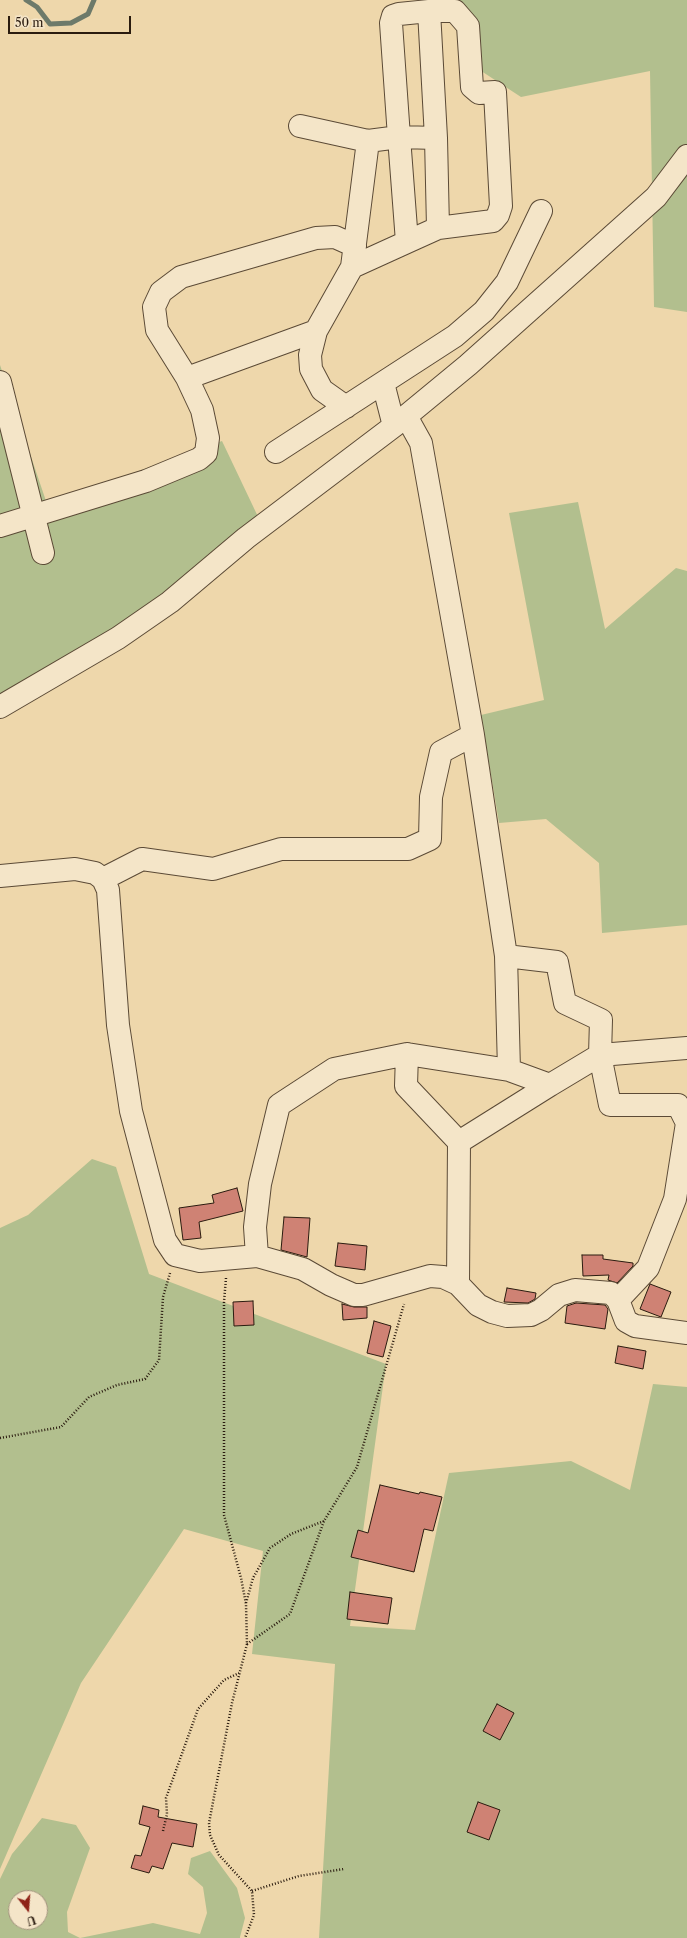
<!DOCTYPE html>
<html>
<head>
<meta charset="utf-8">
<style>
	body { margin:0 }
	#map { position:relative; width:687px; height:1938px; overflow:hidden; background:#eed7ab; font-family:"Libre Caslon Text",serif }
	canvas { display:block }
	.north { position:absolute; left:8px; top:1890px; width:40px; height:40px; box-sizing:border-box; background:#f4e5c8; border:1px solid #a3947e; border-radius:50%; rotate:163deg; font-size:11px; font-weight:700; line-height:16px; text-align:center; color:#2a1b0f }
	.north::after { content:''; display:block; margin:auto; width:14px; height:18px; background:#8f2418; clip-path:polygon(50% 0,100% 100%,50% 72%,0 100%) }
	.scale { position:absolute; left:8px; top:16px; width:123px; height:18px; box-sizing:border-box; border:2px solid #2a1b0f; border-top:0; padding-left:5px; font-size:12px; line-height:14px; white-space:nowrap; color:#2a1b0f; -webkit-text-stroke:3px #f4e5c8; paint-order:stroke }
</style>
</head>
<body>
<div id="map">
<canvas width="687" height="1938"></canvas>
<div class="north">U</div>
<div class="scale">50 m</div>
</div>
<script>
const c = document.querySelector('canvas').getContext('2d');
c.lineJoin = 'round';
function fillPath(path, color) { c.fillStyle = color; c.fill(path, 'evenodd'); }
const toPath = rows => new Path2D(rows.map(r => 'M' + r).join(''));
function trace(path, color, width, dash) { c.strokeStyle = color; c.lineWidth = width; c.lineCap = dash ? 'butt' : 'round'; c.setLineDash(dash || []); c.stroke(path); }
const green = toPath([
	[454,0,687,0,687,312,654,307,650,71,521,97,472,65],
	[0,365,47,504,222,441,261,523,124,639,0,708],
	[578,502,605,629,676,568,687,571,687,925,602,933,599,863,546,819,499,823,481,715,544,700,509,513],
	[92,1159,116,1167,149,1274,386,1364,350,1626,415,1630,449,1473,571,1461,630,1490,653,1384,687,1387,687,1938,319,1938,335,1664,252,1654,263,1551,184,1529,81,1683,0,1869,0,1228,28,1215],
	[42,1818,76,1825,90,1848,67,1912,68,1932,80,1938,153,1923,200,1934,207,1913,203,1887,188,1874,191,1858,210,1851,237,1888,245,1918,240,1937,240,1938,0,1938,0,1879,12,1854],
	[16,1898,40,1898,40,1922,16,1922]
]);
const stream = toPath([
	[26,0,37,7,50,24,71,23,88,14,94,0]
]);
const building = toPath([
	[237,1188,243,1211,199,1222,201,1238,183,1240,179,1208,214,1203,212,1195,237,1188],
	[284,1217,310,1218,307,1257,281,1250,284,1217],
	[338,1243,367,1246,365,1270,335,1266,338,1243],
	[582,1255,603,1255,603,1259,633,1263,633,1266,617,1283,608,1280,609,1275,583,1276,582,1255],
	[650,1284,671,1292,661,1317,640,1309,650,1284],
	[507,1288,536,1293,535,1299,528,1303,504,1302,507,1288],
	[253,1301,254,1325,234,1326,233,1302,253,1301],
	[576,1303,605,1305,608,1309,605,1329,565,1323,567,1306,576,1303],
	[342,1304,354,1307,367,1307,367,1318,343,1320,342,1304],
	[374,1321,391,1326,383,1357,367,1353,374,1321],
	[618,1346,646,1351,643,1369,615,1363,618,1346],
	[380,1485,419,1494,420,1492,442,1497,433,1531,424,1529,414,1572,351,1557,358,1530,368,1533,380,1485],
	[350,1592,392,1598,388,1624,347,1619,350,1592],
	[497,1704,514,1713,500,1740,483,1731,497,1704],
	[478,1802,500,1810,489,1840,467,1832,478,1802],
	[143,1806,159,1810,158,1817,197,1824,193,1847,172,1843,163,1869,152,1866,149,1873,131,1868,135,1855,141,1856,150,1827,139,1824,143,1806]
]);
const path = toPath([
	[226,1278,224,1302,224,1515,241,1578,246,1604,247,1644,232,1703,209,1823,210,1835,219,1855,252,1891,254,1915,245,1938],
	[0,1438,61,1427,89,1397,117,1385,145,1379,159,1360,163,1297,170,1273],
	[246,1603,253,1578,270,1548,291,1534,324,1521],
	[247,1644,290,1614,324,1521,357,1467,404,1304],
	[163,1831,167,1814,166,1798,198,1709,224,1680,239,1673],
	[252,1891,299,1876,344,1869]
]);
const minor = toPath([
	[429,11,399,14,393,16,391,23,399,137,436,138],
	[300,126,368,141,399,137,407,242,438,228,493,221,498,215,501,206,495,92,479,93,472,87,468,26,455,11,429,11,436,138,438,228],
	[352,267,407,242],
	[316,331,310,355,311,369,322,390,346,407],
	[187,378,157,330,154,307,161,292,181,277,316,238,335,237,355,246],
	[0,382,43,553],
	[383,383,394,426],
	[276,452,455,336,484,311,507,282,541,211],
	[0,526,146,481,199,459,206,453,208,438,202,410,187,378,316,331,352,267,368,141],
	[0,707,118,638,170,602,246,538,394,426,468,365,656,197,687,156],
	[0,876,75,869,95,873,103,879,108,890,118,1025,131,1111,165,1240,175,1255,200,1261,257,1256,303,1269,331,1285,354,1295,363,1295,430,1276,443,1277,458,1284,478,1305,492,1312,507,1316,531,1315,541,1310,559,1295,575,1290,611,1293,618,1300,626,1321,635,1326,687,1333],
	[103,879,142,859,213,869,281,849,408,849,430,839,431,797,441,752,473,735],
	[506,956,557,962,565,1003,601,1020,600,1055,610,1105,678,1105,687,1123,675,1199,648,1268,618,1300],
	[407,1054,406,1086,459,1142,458,1284],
	[509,1070,550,1085,600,1055,687,1048],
	[459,1142,550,1085],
	[257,1256,255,1227,260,1184,279,1105,334,1069,407,1054,509,1070,506,956,473,735,421,443,406,416]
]);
fillPath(green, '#b2bf8e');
trace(stream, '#6d7a6a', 5);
fillPath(building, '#cf8274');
trace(building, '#2a1b0f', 1);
trace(minor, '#5b4a36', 24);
trace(path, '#2a1b0f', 2.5, [1, 2]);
trace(minor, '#f4e5c8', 22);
</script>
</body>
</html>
